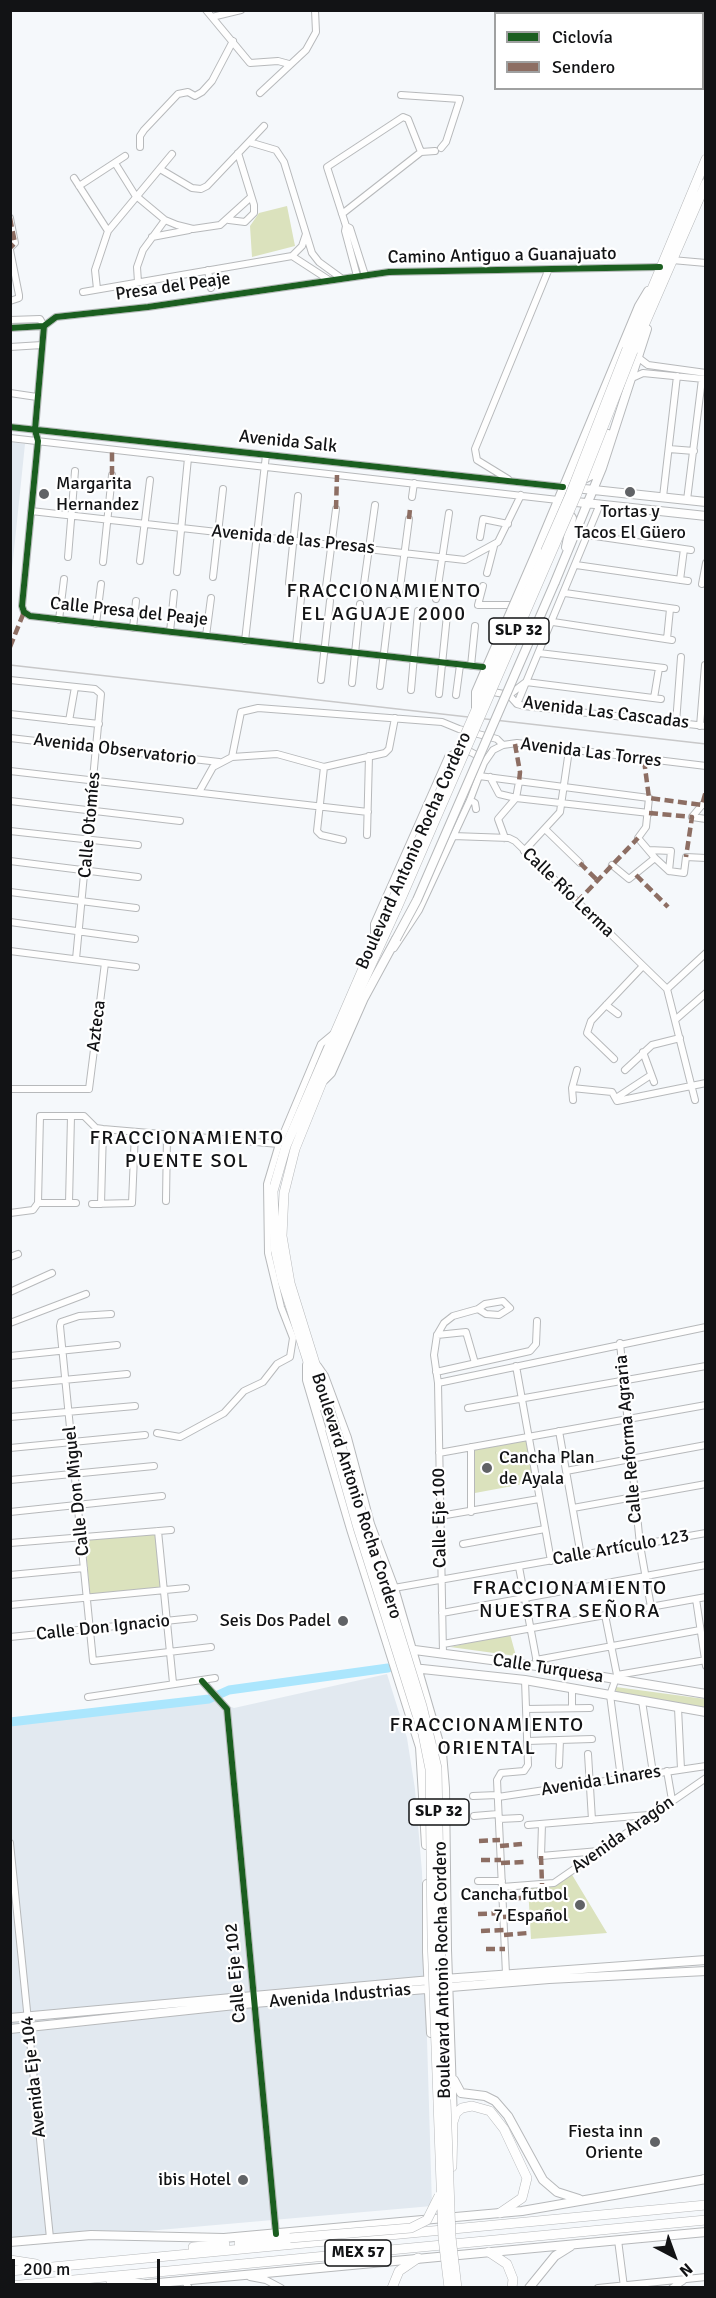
<!DOCTYPE html>
<html>
<head>
<meta charset="utf-8">
<style>
	body { margin:0 }
	#map { position:relative; width:716px; height:2298px; overflow:hidden; background:#f5f8fb; font-family:Signika,sans-serif }
	canvas { display:block }
	.frame { position:absolute; inset:0; border:12px solid #121315; pointer-events:none }
	.legend { position:absolute; left:494px; top:12px; width:210px; height:78px; box-sizing:border-box; background:#fff; border:2px solid #a0a1a1; margin:0; padding:8px 10px; list-style:none; font-size:18px; color:#121315 }
	.legend li { display:flex; align-items:center; gap:12px; height:30px }
	.legend b { width:30px; border:2px solid #a0a1a1 }
	.north { position:absolute; left:644px; top:2226px; width:60px; height:60px; -webkit-text-stroke:4px #fff; paint-order:stroke; rotate:139deg; font-size:16px; font-weight:700; line-height:24px; text-align:center; color:#121315 }
	.north::after { content:''; display:block; margin:auto; width:21px; height:27px; background:#121315; clip-path:polygon(50% 0,100% 100%,50% 72%,0 100%) }
	.scale { position:absolute; left:12px; top:2259px; width:148px; height:27px; box-sizing:border-box; border:3px solid #121315; border-top:0; padding-left:8px; font-size:18px; line-height:21px; white-space:nowrap; color:#121315; -webkit-text-stroke:4px #fff; paint-order:stroke }
</style>
</head>
<body>
<div id="map">
<canvas width="716" height="2298"></canvas>
<div class="frame"></div>
<ul class="legend">
<li><b style="height:8px;background:#1b5e20"></b>Ciclovía</li>
<li><b style="height:8px;background:#8d6e63"></b>Sendero</li>
</ul>
<div class="north">N</div>
<div class="scale">200 m</div>
</div>
<script>
const c = document.querySelector('canvas').getContext('2d');
c.lineJoin = 'round';
function fillPath(path, color) { c.fillStyle = color; c.fill(path, 'evenodd'); }
const toPath = rows => new Path2D(rows.map(r => 'M' + r).join(''));
function trace(path, color, width, dash) { c.strokeStyle = color; c.lineWidth = width; c.lineCap = dash ? 'butt' : 'round'; c.setLineDash(dash || []); c.stroke(path); }
function write(font, color, halo, rows, align = 'center') {
  c.font = font + ' Signika,sans-serif'; c.lineWidth = 4.5; c.setLineDash([]); c.textBaseline = 'middle'; c.strokeStyle = halo; c.fillStyle = color; for (const [text, x, y, turn = 0] of rows) {
    c.save(); c.translate(x, y); c.rotate((+turn || 0) * Math.PI / 180); c.textAlign = isNaN(turn) ? turn : align; if (halo) c.strokeText(text, 0, 0); c.fillText(text, 0, 0); c.restore();
  }
}
const built = toPath([
	[11,442,25,444,11,579,10,442],
	[387,1674,407,1738,415,1789,422,1872,432,2206,11,2243,10,1722,209,1699,234,1708]
]);
const green = toPath([
	[287,206,295,246,252,257,250,226,259,213],
	[527,1440,534,1482,475,1493,473,1449],
	[155,1534,164,1590,90,1595,85,1539],
	[510,1634,516,1656,450,1647],
	[616,1687,705,1699,705,1708,616,1692],
	[571,1873,607,1933,531,1939,528,1887,555,1885]
]);
const river = toPath([
	[10,1722,209,1699,229,1690,388,1668]
]);
const minor = toPath([
	[206,10,250,63,278,61,289,64],
	[212,17,241,10],
	[260,93,306,50,316,32,315,10],
	[401,95,460,99,446,142,441,148],
	[249,142,276,150,284,162,312,253,319,262,341,278],
	[140,147,140,136,144,130,178,94,188,92,195,96,202,92,212,81,233,41],
	[115,163,135,195,165,220,177,225,193,229,220,225,251,197],
	[160,169,192,188,201,189,207,186,264,126],
	[74,178,108,231],
	[79,186,125,156],
	[342,214,421,152,435,151],
	[10,218,15,243,10,248],
	[229,220,245,222,254,213,254,205,238,153],
	[346,226,350,228,365,275],
	[152,237,189,230],
	[10,250,19,295,19,298,10,301],
	[292,256,329,280],
	[672,260,706,263],
	[208,270,211,288],
	[357,276,345,231,346,226,327,167,403,117,408,119,421,152],
	[138,282,137,267,143,250,165,220],
	[97,289,95,270,108,231,172,154],
	[83,292,292,256,302,246,306,234],
	[10,320,40,319,44,326],
	[44,326,35,430,38,441,22,606,24,612,30,616,483,667],
	[10,328,44,326,56,317,148,307,389,272,660,267],
	[10,347,42,345],
	[636,356,648,365,706,373],
	[632,378,643,373,704,379],
	[10,393,37,397],
	[10,427,563,487],
	[10,438,558,500],
	[669,449,694,451],
	[508,479,477,460,475,449,548,271],
	[412,497,414,483],
	[663,497,677,376],
	[687,500,702,379],
	[31,511,465,560,498,542,521,495],
	[588,535,691,550],
	[480,537,483,519,508,524],
	[68,557,75,471],
	[140,561,150,480],
	[103,562,112,475],
	[576,565,688,581],
	[177,572,188,458],
	[487,573,494,546],
	[213,577,223,489],
	[680,580,684,549],
	[289,583,298,496],
	[702,584,706,563],
	[483,586,478,605,509,605],
	[326,587,336,509],
	[363,591,375,505],
	[565,593,676,609],
	[399,595,409,519],
	[436,599,449,513],
	[59,620,64,579],
	[553,622,672,640],
	[96,624,101,584],
	[133,628,136,601],
	[170,632,174,593],
	[206,636,211,598],
	[667,639,670,609],
	[245,641,266,455],
	[296,646,301,598],
	[539,653,664,668],
	[471,666,475,626],
	[10,680,95,689,101,694,76,959],
	[321,680,330,601],
	[352,683,360,604],
	[380,686,389,611],
	[411,690,418,611],
	[488,691,509,695,526,682,661,699],
	[439,694,447,615],
	[456,695,460,665],
	[509,695,517,704,524,706,706,726],
	[654,698,659,668],
	[517,704,600,504],
	[10,714,99,724],
	[69,721,75,687],
	[676,723,681,657],
	[700,726,705,665],
	[10,738,219,762],
	[232,757,241,712,258,708,442,722,459,729,497,739,503,745],
	[324,767,317,831,321,835,343,840],
	[10,771,368,812],
	[479,776,649,798,646,827,638,838,655,858,669,871],
	[490,777,499,794,516,798,649,813],
	[199,792,213,767,232,757,277,754,324,767,385,753,389,749,395,718],
	[470,800,475,803,476,809],
	[10,801,180,821],
	[692,817,702,805,706,805],
	[692,817,706,819],
	[545,829,580,863],
	[10,831,138,845],
	[367,835,369,756],
	[453,836,509,838,515,841,667,989],
	[505,838,498,819,516,798,519,782],
	[649,850,671,851,669,871],
	[524,851,560,812,569,750],
	[10,861,138,877],
	[612,865,629,879,655,858],
	[669,871,684,873,686,857,706,858],
	[10,892,136,908],
	[10,922,135,939],
	[374,938,374,924,448,757,460,750,467,750,480,757],
	[394,948,419,910,470,800,484,763,493,750,503,745,517,743,706,766],
	[10,951,136,967],
	[667,989,695,1100],
	[667,989,706,953],
	[606,1005,618,1014],
	[675,1020,706,993],
	[643,1052,654,1082],
	[614,1059,587,1033,591,1021,643,966],
	[625,1070,652,1045,680,1038],
	[572,1088,612,1092,617,1101,706,1083],
	[10,1089,89,1089,105,963],
	[616,1098,651,1075],
	[573,1100,572,1088,577,1070],
	[166,1201,167,1134],
	[38,1203,40,1116,84,1116,96,1128,103,1129,279,1144],
	[38,1203,76,1203],
	[69,1203,71,1116],
	[92,1204,132,1203,135,1132],
	[101,1204,103,1129],
	[10,1213,33,1210,38,1203],
	[10,1257,18,1254],
	[10,1292,52,1273],
	[111,1314,79,1316,61,1322,60,1326,93,1661,211,1647],
	[10,1323,86,1294],
	[437,1335,466,1332,475,1363],
	[620,1343,640,1545,651,1607],
	[10,1356,117,1345],
	[516,1366,551,1561],
	[436,1372,530,1351,536,1344,537,1321],
	[438,1383,706,1327],
	[10,1385,127,1374],
	[468,1408,706,1366],
	[10,1417,135,1406],
	[559,1431,581,1556],
	[157,1433,180,1437,224,1413,244,1391,263,1382,277,1364,290,1357,293,1338,281,1307,268,1253,267,1184,279,1144,321,1044,333,1034],
	[471,1447,471,1512],
	[10,1448,145,1435],
	[439,1453,706,1405],
	[566,1471,706,1445],
	[10,1480,154,1466],
	[573,1508,706,1484],
	[10,1512,162,1496],
	[440,1516,539,1499],
	[158,1531,173,1683],
	[10,1543,171,1530],
	[463,1544,545,1529],
	[519,1567,537,1663],
	[10,1575,84,1568],
	[394,1588,706,1533],
	[696,1599,706,1666],
	[10,1605,186,1588],
	[442,1613,706,1565],
	[605,1615,617,1675,610,1695,621,1778],
	[10,1637,194,1618],
	[443,1644,706,1597],
	[443,1654,438,1383,434,1355,437,1335,444,1323,453,1316,478,1309,485,1304,503,1301,510,1308,499,1315,486,1314,478,1309],
	[536,1660,700,1630],
	[617,1675,706,1660],
	[202,1681,227,1709,276,2234],
	[88,1697,215,1678],
	[642,1701,653,1773],
	[572,1708,572,1688],
	[678,1708,681,1769],
	[526,1709,590,1708],
	[527,1741,592,1739],
	[588,1754,592,1820],
	[559,1765,560,1740],
	[667,1771,672,1800],
	[473,1796,497,1795],
	[498,1797,706,1766],
	[474,1816,498,1814],
	[499,1819,520,1818],
	[542,1824,541,1856,599,1851],
	[528,1825,648,1815],
	[10,1843,50,2238],
	[478,1881,502,1881],
	[502,1887,554,1883,706,1778],
	[506,1974,497,1780,501,1773,524,1771,528,1765,525,1680],
	[618,2240,624,2287],
	[250,2277,266,2280,281,2288],
	[184,2280,189,2288],
	[598,2288,706,2277],
	[672,2288,683,2281]
]);
const major = toPath([
	[578,476,584,479,592,475,608,434],
	[575,488,706,502],
	[567,501,706,516],
	[566,547,572,518,567,511],
	[537,551,639,306,648,291],
	[555,582,602,468,647,329],
	[324,1080,331,1073,364,998,396,939],
	[307,1365,307,1380,351,1529,420,1747,426,1845],
	[317,1366,324,1376,347,1438,370,1524,394,1588,442,1753,445,1788,447,1950,453,2121],
	[407,1649,537,1666,706,1694],
	[413,1668,525,1680,706,1712],
	[427,1884,427,1952,431,2033],
	[444,1979,706,1960],
	[10,2018,431,1980],
	[10,2029,254,2003,549,1979,706,1971],
	[454,2080,461,2093,485,2096,495,2101,508,2116,543,2180,557,2192,579,2199],
	[10,2242,91,2235,224,2238,356,2226,522,2211,706,2179],
	[105,2288,706,2232],
	[529,2288,555,2256,571,2246]
]);
const highway = toPath([
	[627,349,706,159],
	[633,351,706,183],
	[327,1402,290,1283,282,1236,284,1193,295,1149,356,998,397,908],
	[322,1406,282,1280,275,1248,273,1191,286,1146,391,904],
	[452,2167,453,2122,456,2113,462,2108,472,2106,490,2111,504,2129,527,2178,522,2198,500,2213],
	[705,2179,706,2179],
	[239,2243,290,2238],
	[193,2247,225,2244],
	[489,2252,507,2264,513,2279,512,2288],
	[10,2260,36,2264],
	[10,2271,706,2205],
	[111,2281,143,2284],
	[10,2286,706,2220],
	[392,2288,399,2271,418,2258]
]);
const rail = toPath([
	[10,665,706,744]
]);
const majorBridge = toPath([
	[476,708,476,692,537,551],
	[396,939,417,900,555,582]
]);
const highwayBridge = toPath([
	[391,904,570,495,627,349],
	[397,908,576,496,633,351],
	[328,1404,422,1706,437,1768,440,1938,451,2237,457,2288],
	[330,1429,358,1528,423,1734,430,1769,432,1937,443,2238,449,2288],
	[290,2238,411,2228,427,2220,439,2196]
]);
const quiet = toPath([
	[10,218,15,243,10,248],
	[112,475,112,449],
	[336,509,337,475],
	[409,519,410,509],
	[10,647,24,612],
	[515,744,520,772,519,782],
	[644,760,649,798,702,805,706,791],
	[649,813,692,817,686,857],
	[580,863,597,880],
	[636,875,668,907],
	[577,902,638,838],
	[479,1841,500,1840],
	[500,1846,522,1844],
	[541,1856,542,1884],
	[481,1860,501,1860],
	[501,1863,524,1862],
	[477,1896,502,1895],
	[502,1899,521,1898],
	[478,1914,503,1913],
	[503,1917,526,1916],
	[481,1931,504,1930],
	[504,1935,528,1933],
	[486,1949,505,1949]
]);
const cycleway = toPath([
	[44,326,35,430,38,441,22,606,24,612,30,616,483,667],
	[10,328,44,326,56,317,148,307,389,272,660,267],
	[10,427,563,487],
	[202,1681,227,1709,276,2234]
]);
const markers = [
	[630,492,6,"#616366"],
	[44,494,6,"#616366"],
	[487,1468,6,"#616366"],
	[343,1621,6,"#616366"],
	[580,1905,6,"#616366"],
	[655,2142,6,"#616366"],
	[243,2180,6,"#616366"]
];
const shields = [
	[519,631,60],
	[439,1812,60],
	[358,2253,66]
];
const shieldNames = [
	["SLP 32",519,631],
	["SLP 32",439,1812],
	["MEX 57",358,2253]
];
const streetNames = [
	["Camino Antiguo a Guanajuato",502,256,-1],
	["Presa del Peaje",173,287,-8],
	["Avenida Salk",288,442,6],
	["Avenida de las Presas",293,540,6],
	["Calle Presa del Peaje",129,612,6],
	["Avenida Las Cascadas",606,713,7],
	["Avenida Observatorio",115,750,7],
	["Avenida Las Torres",591,753,7],
	["Calle Otomíes",90,825,-85],
	["Boulevard Antonio Rocha Cordero",414,851,-66],
	["Calle Río Lerma",568,893,44],
	["Azteca",97,1026,-83],
	["Calle Reforma Agraria",629,1439,-95],
	["Calle Don Miguel",77,1491,-96],
	["Boulevard Antonio Rocha Cordero",356,1496,72],
	["Calle Eje 100",440,1518,-91],
	["Calle Artículo 123",621,1548,-10],
	["Calle Don Ignacio",103,1628,-6],
	["Calle Turquesa",548,1669,9],
	["Avenida Linares",601,1781,-9],
	["Avenida Aragón",623,1835,-35],
	["Boulevard Antonio Rocha Cordero",443,1970,-91],
	["Calle Eje 102",236,1973,-95],
	["Avenida Industrias",340,1996,-5],
	["Avenida Eje 104",34,2077,-96]
];
const poiNames = [
	["Margarita",56,484,"left"],
	["Hernandez",56,505,"left"],
	["Tortas y",630,512,"center"],
	["Tacos El Güero",630,533,"center"],
	["Cancha Plan",499,1458,"left"],
	["de Ayala",499,1479,"left"],
	["Seis Dos Padel",331,1621],
	["Cancha futbol",568,1895],
	["7 Español",568,1916],
	["Fiesta inn",643,2132],
	["Oriente",643,2153],
	["ibis Hotel",231,2180]
];
const neighbourhoodNames = [
	["FRACCIONAMIENTO",384,592],
	["EL AGUAJE 2000",384,615],
	["FRACCIONAMIENTO",187,1139],
	["PUENTE SOL",187,1162],
	["FRACCIONAMIENTO",570,1589],
	["NUESTRA SEÑORA",570,1612],
	["FRACCIONAMIENTO",487,1726],
	["ORIENTAL",487,1749]
];
fillPath(built, '#e2e9f0');
fillPath(green, '#dbe2bd');
trace(river, '#abe6fd', 9);
trace(minor, '#b7b9bb', 8);
trace(major, '#b7b9bb', 10);
trace(highway, '#b7b9bb', 10);
trace(minor, '#fefefe', 6);
trace(major, '#fefefe', 8);
trace(highway, '#fefefe', 9);
trace(rail, '#c8c8c9', 1.5);
trace(majorBridge, '#b7b9bb', 10, []);
trace(highwayBridge, '#b7b9bb', 10, []);
trace(majorBridge, '#fefefe', 8);
trace(highwayBridge, '#fefefe', 9);
trace(quiet, '#8d6e63', 4.5, [9, 4.5]);
trace(cycleway, '#1b5e20', 6);
for (const [x, y, r, color] of markers) { const dot = new Path2D(); dot.arc(x, y, r, 0, 2 * Math.PI); c.fillStyle = color; c.fill(dot); trace(dot, '#fff', 2); }
for (const [x, y, w] of shields) { const box = new Path2D(); box.roundRect(x - w / 2, y - 13, w, 26, 4.5); c.fillStyle = '#fff'; c.fill(box); trace(box, '#121315', 1.5); }
write('bold 16px', '#121315', null, shieldNames);
write('18px', '#121315', '#fff', streetNames);
write('18px', '#121315', '#fff', poiNames, 'right');
c.letterSpacing = '1.5px';
write('20px', '#121315', '#fff', neighbourhoodNames);
c.letterSpacing = '0px';
</script>
</body>
</html>
